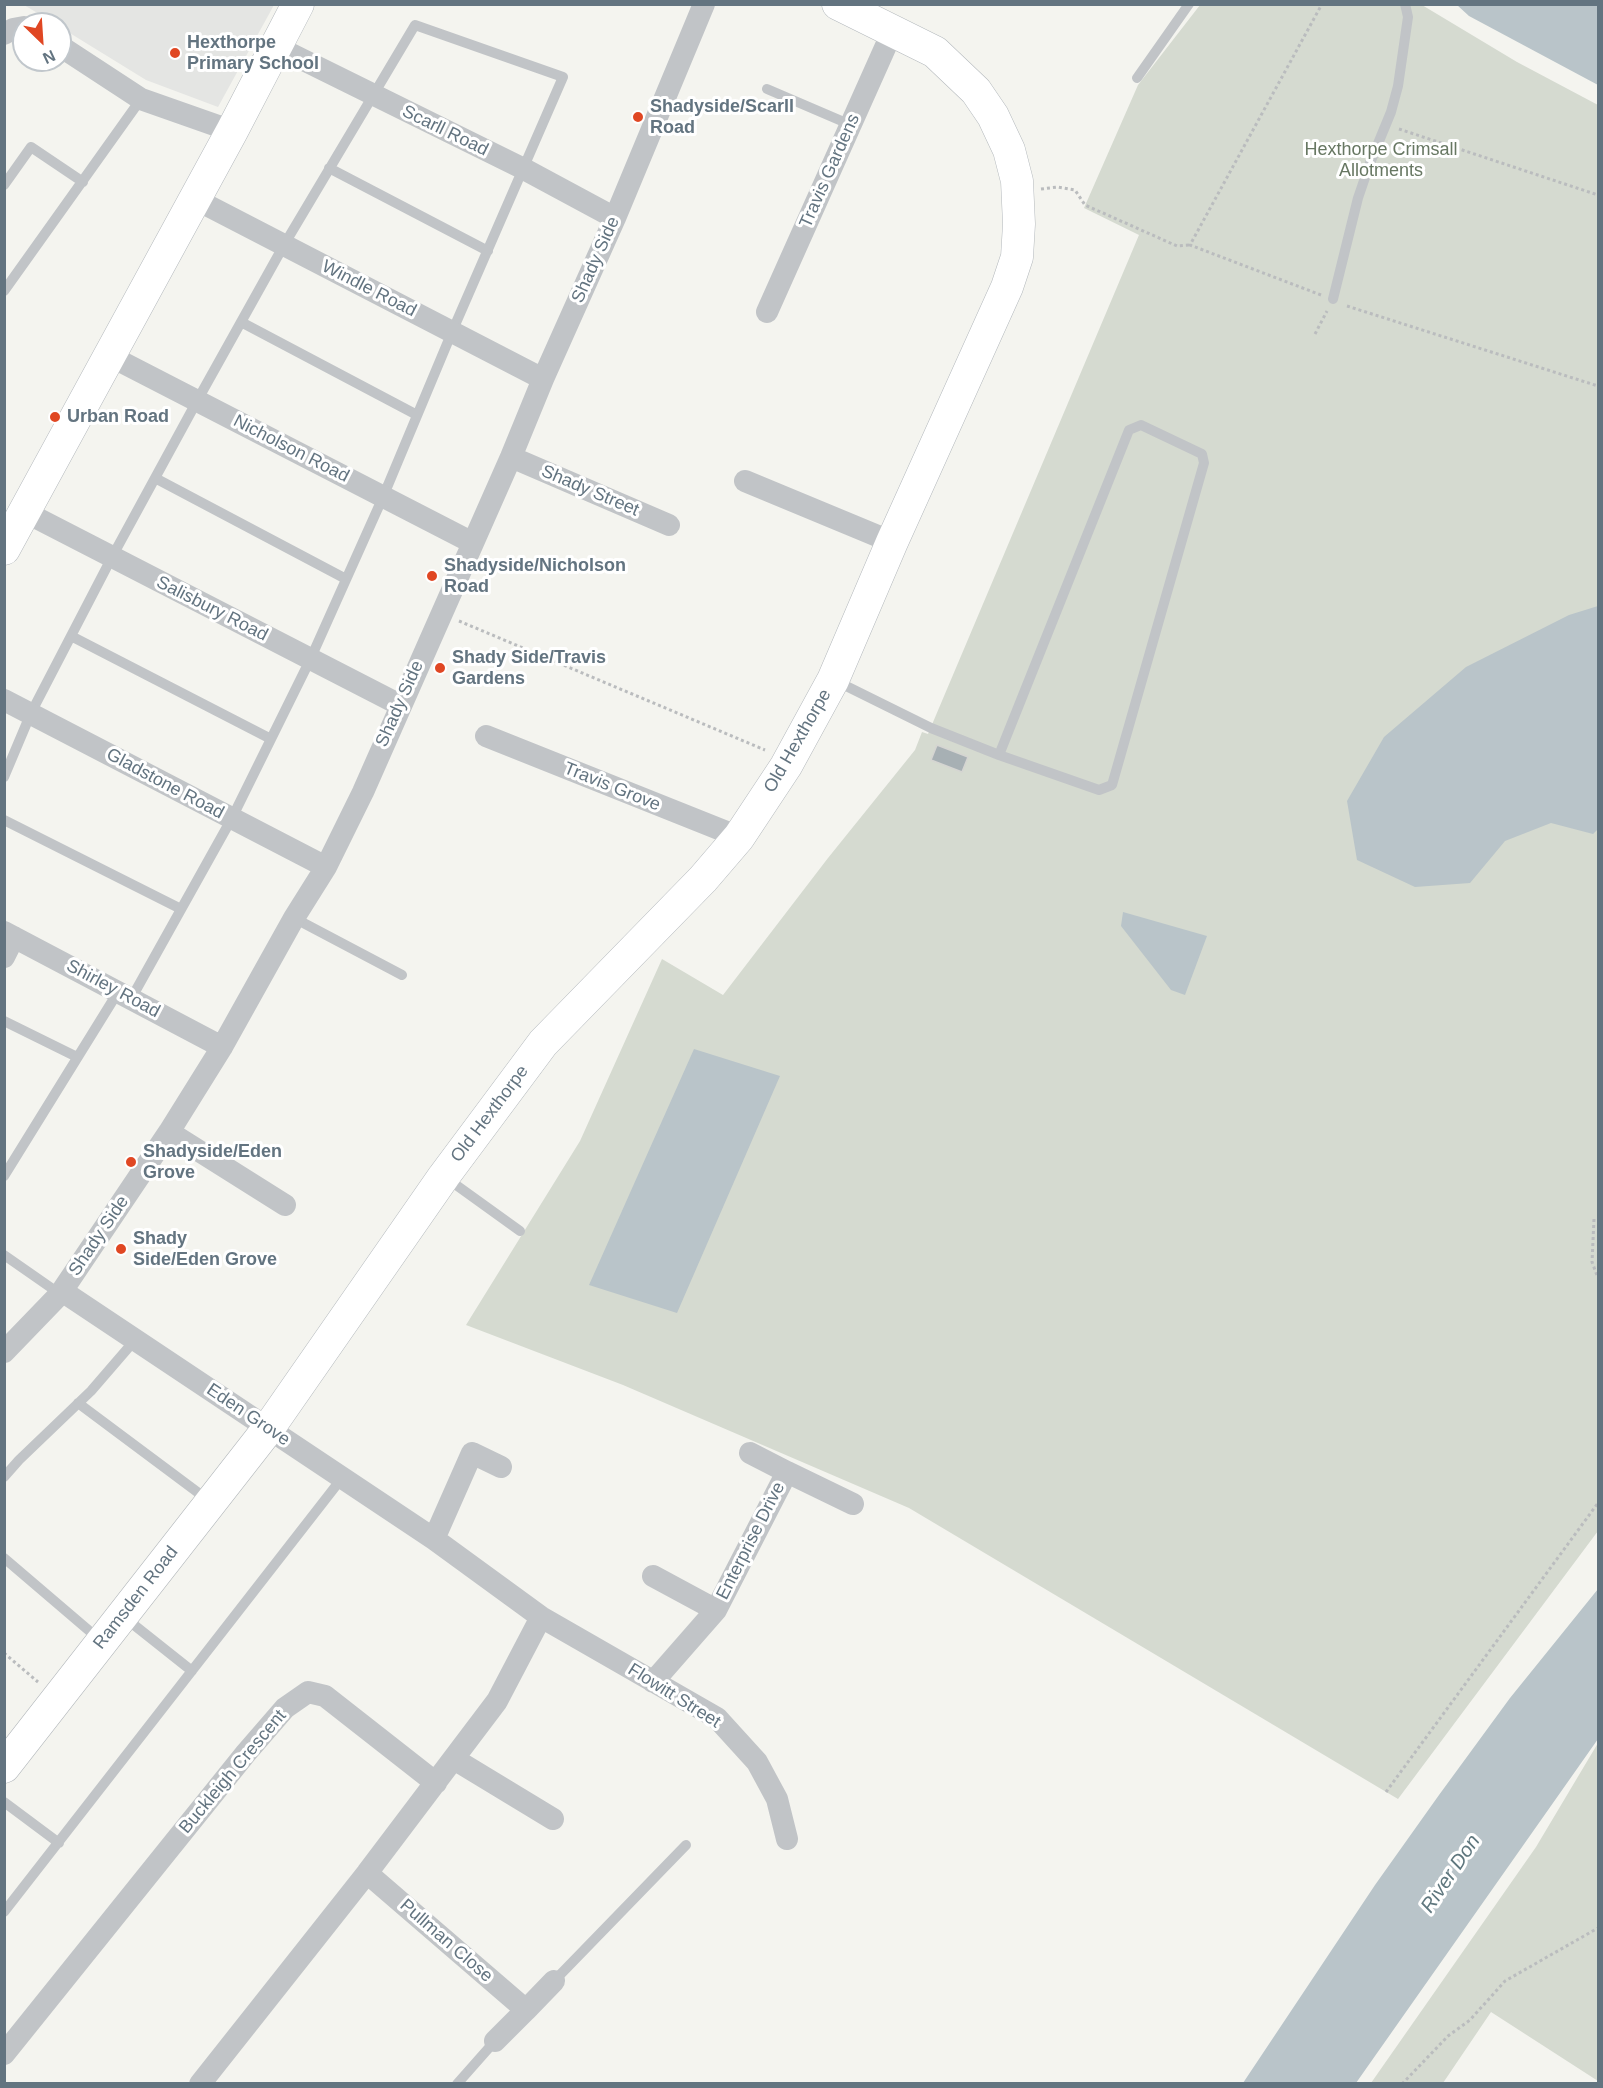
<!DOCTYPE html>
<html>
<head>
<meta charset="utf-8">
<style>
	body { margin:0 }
	#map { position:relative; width:1603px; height:2088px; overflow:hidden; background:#f4f4ef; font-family:Arial,sans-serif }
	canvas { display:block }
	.frame { position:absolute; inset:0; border:6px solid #637480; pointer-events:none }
	.north { position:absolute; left:12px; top:12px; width:60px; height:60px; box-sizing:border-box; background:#fff; border:2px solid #c1c7cc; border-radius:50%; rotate:155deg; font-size:16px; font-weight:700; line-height:24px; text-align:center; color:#637480 }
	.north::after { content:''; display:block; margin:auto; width:21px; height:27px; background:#e04723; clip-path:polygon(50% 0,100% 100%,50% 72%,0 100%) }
</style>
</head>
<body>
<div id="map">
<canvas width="1603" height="2088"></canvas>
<div class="frame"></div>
<div class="north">N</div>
</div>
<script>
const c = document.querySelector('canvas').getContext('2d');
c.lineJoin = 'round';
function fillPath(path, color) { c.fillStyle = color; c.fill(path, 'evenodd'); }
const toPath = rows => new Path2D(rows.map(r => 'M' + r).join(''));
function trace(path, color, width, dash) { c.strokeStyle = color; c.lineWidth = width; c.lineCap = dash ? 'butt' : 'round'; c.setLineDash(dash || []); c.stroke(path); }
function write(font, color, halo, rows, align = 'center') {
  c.font = font + ' Arial,sans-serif'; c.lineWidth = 6; c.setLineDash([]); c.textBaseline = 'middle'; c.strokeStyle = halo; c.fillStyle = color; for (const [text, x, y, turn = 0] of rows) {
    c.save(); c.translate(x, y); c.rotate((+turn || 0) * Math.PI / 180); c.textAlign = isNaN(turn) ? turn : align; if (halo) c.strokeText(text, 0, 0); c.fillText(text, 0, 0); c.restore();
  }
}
const built = toPath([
	[24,5,274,5,218,107,146,80,60,27,60,24,56,24]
]);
const green = toPath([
	[1393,4,1422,5,1517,62,1598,105,1598,1531,1398,1799,909,1508,623,1385,466,1325,580,1141,662,959,723,995,828,858,915,750,922,732,928,734,1139,235,1084,208,1138,85,1200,5],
	[1598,1743,1598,2081,1491,2012,1443,2083,1371,2083,1536,1847]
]);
const water = toPath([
	[1457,5,1598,5,1598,85,1469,16],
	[1598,606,1598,829,1593,834,1551,823,1505,841,1470,883,1415,887,1357,860,1347,801,1384,737,1466,667,1569,615],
	[1123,912,1207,936,1185,995,1171,990,1121,926],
	[694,1049,780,1076,677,1313,589,1285],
	[1598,1589,1598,1739,1356,2083,1243,2083,1375,1885,1439,1795,1510,1698]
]);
const building = toPath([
	[937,745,968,757,962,772,931,760,937,745]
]);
const path = toPath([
	[1399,129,1598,195],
	[1041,189,1058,187,1075,190,1085,205,1177,246,1190,245],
	[1321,295,1190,245,1322,4],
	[1347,306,1598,386],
	[1315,334,1327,311],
	[459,621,765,750],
	[1594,1219,1592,1262,1598,1278],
	[4,1653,38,1682],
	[1386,1792,1598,1503],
	[1402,2084,1448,2036,1470,2020,1505,1981,1598,1928]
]);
const lane = toPath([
	[1137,78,1189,4],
	[767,89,851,125],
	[329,168,488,251],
	[4,185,31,147,83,182],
	[4,291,141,99],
	[1333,299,1358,198,1370,163,1391,112,1398,86,1408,17,1405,4],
	[241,322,417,415],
	[155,478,346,579],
	[71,636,271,739],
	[836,681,931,728,999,755,1099,790,1112,785,1204,463,1202,454,1141,425,1129,430,999,755],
	[4,777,31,713,112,557,197,401,284,245,415,25,563,77,452,332,383,497,310,660,232,818,131,999],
	[4,820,181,909],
	[294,918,402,975],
	[4,1021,77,1057],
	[4,1176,118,992],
	[445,1177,520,1231],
	[4,1255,60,1294],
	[78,1403,208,1500],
	[4,1477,19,1460,91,1391,135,1340],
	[4,1558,100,1640],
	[124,1617,192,1671],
	[4,1802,59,1843],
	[4,1912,342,1478],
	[554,1981,686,1845],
	[457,2084,495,2041]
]);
const street = toPath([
	[4,34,13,29,24,27],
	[60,46,141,99,232,131],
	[275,46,524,169,615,218],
	[195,199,543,379],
	[767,312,893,30],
	[110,356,473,543],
	[511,457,669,525],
	[745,481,892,542],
	[25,512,400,705],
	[4,700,326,867],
	[486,736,739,837],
	[4,932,222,1047],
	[4,957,14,937],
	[169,1132,285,1205],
	[62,1291,434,1539,541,1617,717,1718,757,1762,777,1799,787,1839],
	[4,1352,60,1294,169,1132,222,1047,294,918,326,867,363,792,511,457,543,379,615,218,704,4],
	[750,1453,787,1472],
	[434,1539,472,1453,501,1467],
	[653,1576,716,1610],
	[653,1682,716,1610,787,1472,853,1504],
	[454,1759,553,1819],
	[367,1873,526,2010,495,2041],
	[526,2010,554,1981],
	[4,2054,246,1753,285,1708,308,1692,325,1696,436,1783],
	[200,2084,367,1873,497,1701,541,1617]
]);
const secondary = toPath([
	[4,549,232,131,298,4],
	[4,1767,268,1429,444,1176,543,1043,703,879,739,837,786,766,833,680,892,542,1007,287,1017,257,1019,224,1017,181,1009,150,993,116,976,91,935,52,838,4]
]);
const markers = [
	[175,53,6,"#e04723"],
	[638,117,6,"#e04723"],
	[55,417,6,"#e04723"],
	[432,576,6,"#e04723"],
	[440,668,6,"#e04723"],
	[131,1162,6,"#e04723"],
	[121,1249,6,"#e04723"]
];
const poiNames = [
	["Hexthorpe",187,43],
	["Primary School",187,64],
	["Shadyside/Scarll",650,107],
	["Road",650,128],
	["Urban Road",67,417],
	["Shadyside/Nicholson",444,566],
	["Road",444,587],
	["Shady Side/Travis",452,658],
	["Gardens",452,679],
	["Shadyside/Eden",143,1152],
	["Grove",143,1173],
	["Shady",133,1239],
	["Side/Eden Grove",133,1260]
];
const streetNames = [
	["Scarll Road",445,131,26],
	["Travis Gardens",830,171,-66],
	["Shady Side",596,260,-66],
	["Windle Road",369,289,27],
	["Nicholson Road",291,449,27],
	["Shady Street",590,491,23],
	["Salisbury Road",212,609,27],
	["Shady Side",400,704,-66],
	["Old Hexthorpe",798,741,-60],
	["Gladstone Road",165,784,28],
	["Travis Grove",612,787,22],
	["Shirley Road",113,989,28],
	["Old Hexthorpe",490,1114,-53],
	["Shady Side",99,1236,-56],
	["Eden Grove",248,1415,34],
	["Enterprise Drive",751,1541,-63],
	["Ramsden Road",136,1598,-52],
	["Flowitt Street",674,1696,32],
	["Buckleigh Crescent",233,1772,-50],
	["Pullman Close",446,1941,41]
];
const parkNames = [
	["Hexthorpe Crimsall",1381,150],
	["Allotments",1381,171]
];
const waterNames = [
	["River Don",1451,1874,-56]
];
fillPath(built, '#e4e5e3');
fillPath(green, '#d5dad0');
fillPath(water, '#b9c4c9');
fillPath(building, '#a7b0b4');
trace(building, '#d5d5d2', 1.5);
trace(secondary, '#b3b8bc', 33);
trace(path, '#babcbe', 3, [3, 3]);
trace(lane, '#c1c4c7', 10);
trace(street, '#c1c4c7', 22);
trace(secondary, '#fff', 32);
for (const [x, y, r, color] of markers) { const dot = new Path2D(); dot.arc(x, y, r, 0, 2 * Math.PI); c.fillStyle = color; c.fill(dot); trace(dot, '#fff', 2); }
write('bold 18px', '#637480', '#fff', poiNames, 'left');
write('18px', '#637480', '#fff', streetNames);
write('18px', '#677762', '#fff', parkNames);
write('italic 20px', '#5f777e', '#fff', waterNames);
</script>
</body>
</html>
